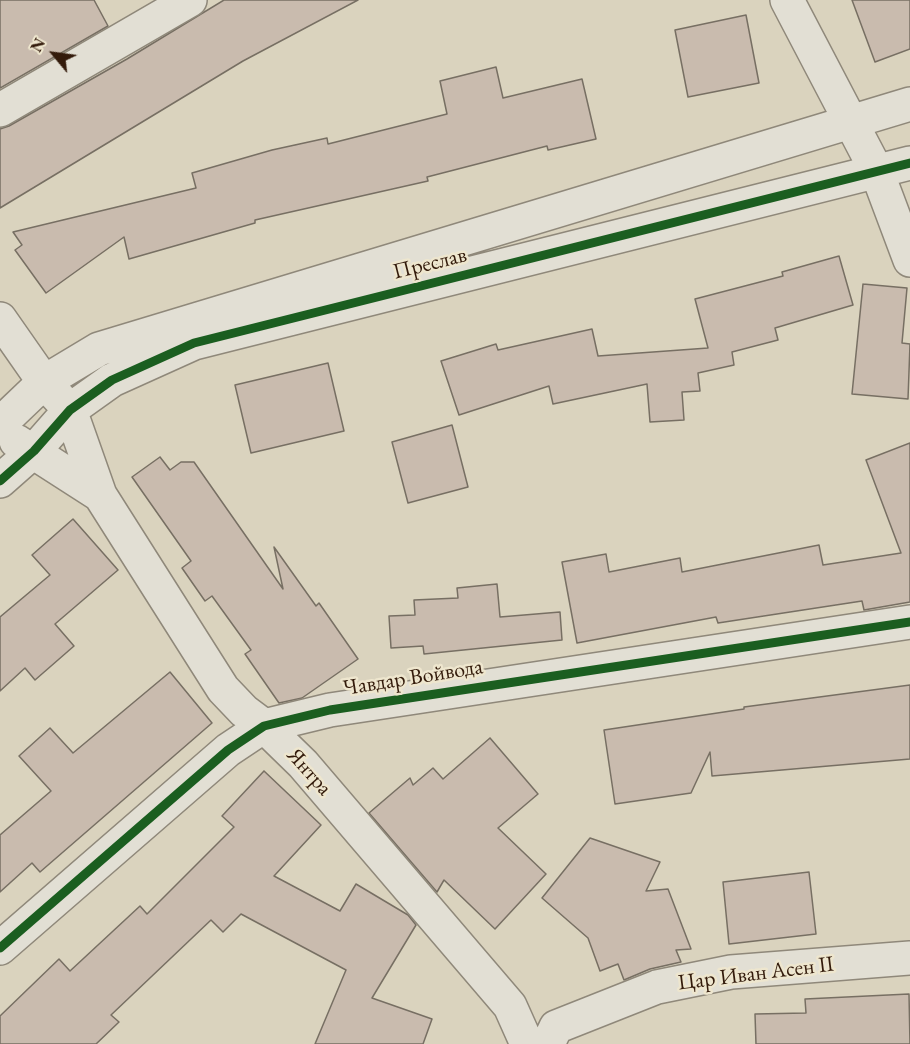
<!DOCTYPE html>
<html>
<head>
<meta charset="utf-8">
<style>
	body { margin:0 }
	#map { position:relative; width:910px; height:1044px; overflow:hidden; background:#dad3be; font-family:"EB Garamond",serif }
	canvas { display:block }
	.north { position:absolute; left:24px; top:24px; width:60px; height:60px; -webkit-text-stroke:4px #eee6ce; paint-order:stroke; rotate:299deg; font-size:16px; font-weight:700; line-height:24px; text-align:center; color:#331b0b }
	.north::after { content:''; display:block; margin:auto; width:21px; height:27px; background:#331b0b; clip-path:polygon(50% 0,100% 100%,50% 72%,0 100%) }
</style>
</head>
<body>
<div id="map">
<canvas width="910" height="1044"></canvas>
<div class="north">N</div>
</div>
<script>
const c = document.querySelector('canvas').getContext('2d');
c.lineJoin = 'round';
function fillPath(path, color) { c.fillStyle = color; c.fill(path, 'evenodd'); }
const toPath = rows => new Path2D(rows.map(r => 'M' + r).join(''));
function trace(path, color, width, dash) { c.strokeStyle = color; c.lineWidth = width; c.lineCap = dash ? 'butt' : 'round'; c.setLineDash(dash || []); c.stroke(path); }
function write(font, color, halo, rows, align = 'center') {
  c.font = font + ' "EB Garamond",serif'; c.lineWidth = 5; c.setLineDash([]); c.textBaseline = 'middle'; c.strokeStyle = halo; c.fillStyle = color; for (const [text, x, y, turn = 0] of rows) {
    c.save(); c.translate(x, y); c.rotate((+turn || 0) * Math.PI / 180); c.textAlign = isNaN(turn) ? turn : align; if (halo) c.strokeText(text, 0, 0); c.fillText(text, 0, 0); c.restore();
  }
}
const building = toPath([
	[0,0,94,0,108,26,0,88,0,0],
	[224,0,358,0,243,61,0,208,0,129,9,126,127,59,224,0],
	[852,0,910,0,910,49,875,62,852,0],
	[746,15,759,83,688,97,675,30,746,15],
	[496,67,503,98,582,79,596,139,548,150,547,146,427,177,428,181,255,220,255,223,129,259,124,237,46,293,15,250,22,245,13,232,196,188,192,173,272,150,327,138,328,144,447,114,440,81,496,67],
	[839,256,853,305,775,328,778,340,732,352,734,365,698,373,700,391,682,392,684,420,650,422,647,384,553,404,549,386,459,415,441,361,496,344,498,350,592,329,598,356,708,348,695,299,783,276,782,272,839,256],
	[863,284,907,288,902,343,910,344,908,399,852,394,863,284],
	[328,363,344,431,251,453,235,385,328,363],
	[452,425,468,487,408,503,392,442,452,425],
	[910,443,910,602,864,610,862,601,718,623,716,617,577,643,562,562,606,554,609,572,680,558,682,572,819,545,823,565,901,553,866,460,910,443],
	[160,457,170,470,181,462,194,462,283,589,274,547,316,606,319,603,358,659,302,698,279,703,245,654,251,650,212,596,205,601,182,568,191,561,132,477,160,457],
	[73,519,118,570,55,624,74,646,35,680,25,668,0,691,0,617,50,575,32,555,73,519],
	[497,584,500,617,560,612,562,640,424,654,423,646,391,648,389,616,415,615,414,600,458,598,457,588,497,584],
	[170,672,212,723,40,872,32,863,0,892,0,835,51,791,19,756,50,728,73,753,170,672],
	[910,685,910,759,712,776,710,752,691,793,615,804,604,730,744,709,744,707,910,685],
	[490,738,538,794,498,828,546,874,495,929,444,880,437,892,369,813,410,778,413,785,433,768,443,779,490,738],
	[264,771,321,825,274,876,340,911,356,884,408,915,416,925,372,998,432,1019,423,1044,315,1044,346,970,241,914,223,932,211,920,111,1015,119,1022,96,1044,0,1044,0,1016,59,959,70,971,140,906,147,914,234,827,222,816,264,771],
	[590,838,660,862,646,891,668,889,691,949,676,950,681,962,650,969,624,980,618,964,600,971,588,938,542,898,590,838],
	[809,872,816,934,729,944,723,882,809,872],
	[909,994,910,1044,756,1044,755,1014,806,1013,805,999,909,994]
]);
const minor = toPath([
	[787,0,877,172,910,260],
	[0,110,190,0],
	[0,319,44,382,70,410,100,495,223,689,244,711,264,726,303,764,510,1006,527,1044],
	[0,424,44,382,99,349,910,104],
	[16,441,100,495],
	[0,481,34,451,70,410,112,380,194,343,910,163],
	[0,948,228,750,264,726,330,710,910,622],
	[548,1044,556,1027,657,987,731,972,910,958]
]);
const cycleway = toPath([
	[0,481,34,451,70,410,112,380,194,343,910,163],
	[0,948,228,750,264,726,330,710,910,622]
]);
const streetNames = [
	["Преслав",430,264,-14],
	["Чавдар Войвода",413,678,-9],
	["Янтра",309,772,48],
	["Цар Иван Асен II",756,974,-7]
];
fillPath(building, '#c9bbae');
trace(building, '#776f63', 1.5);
trace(minor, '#8f887a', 36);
trace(minor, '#e2dfd4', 33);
trace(cycleway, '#1b5e20', 9);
write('22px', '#331b0b', '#eee6ce', streetNames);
</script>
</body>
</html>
